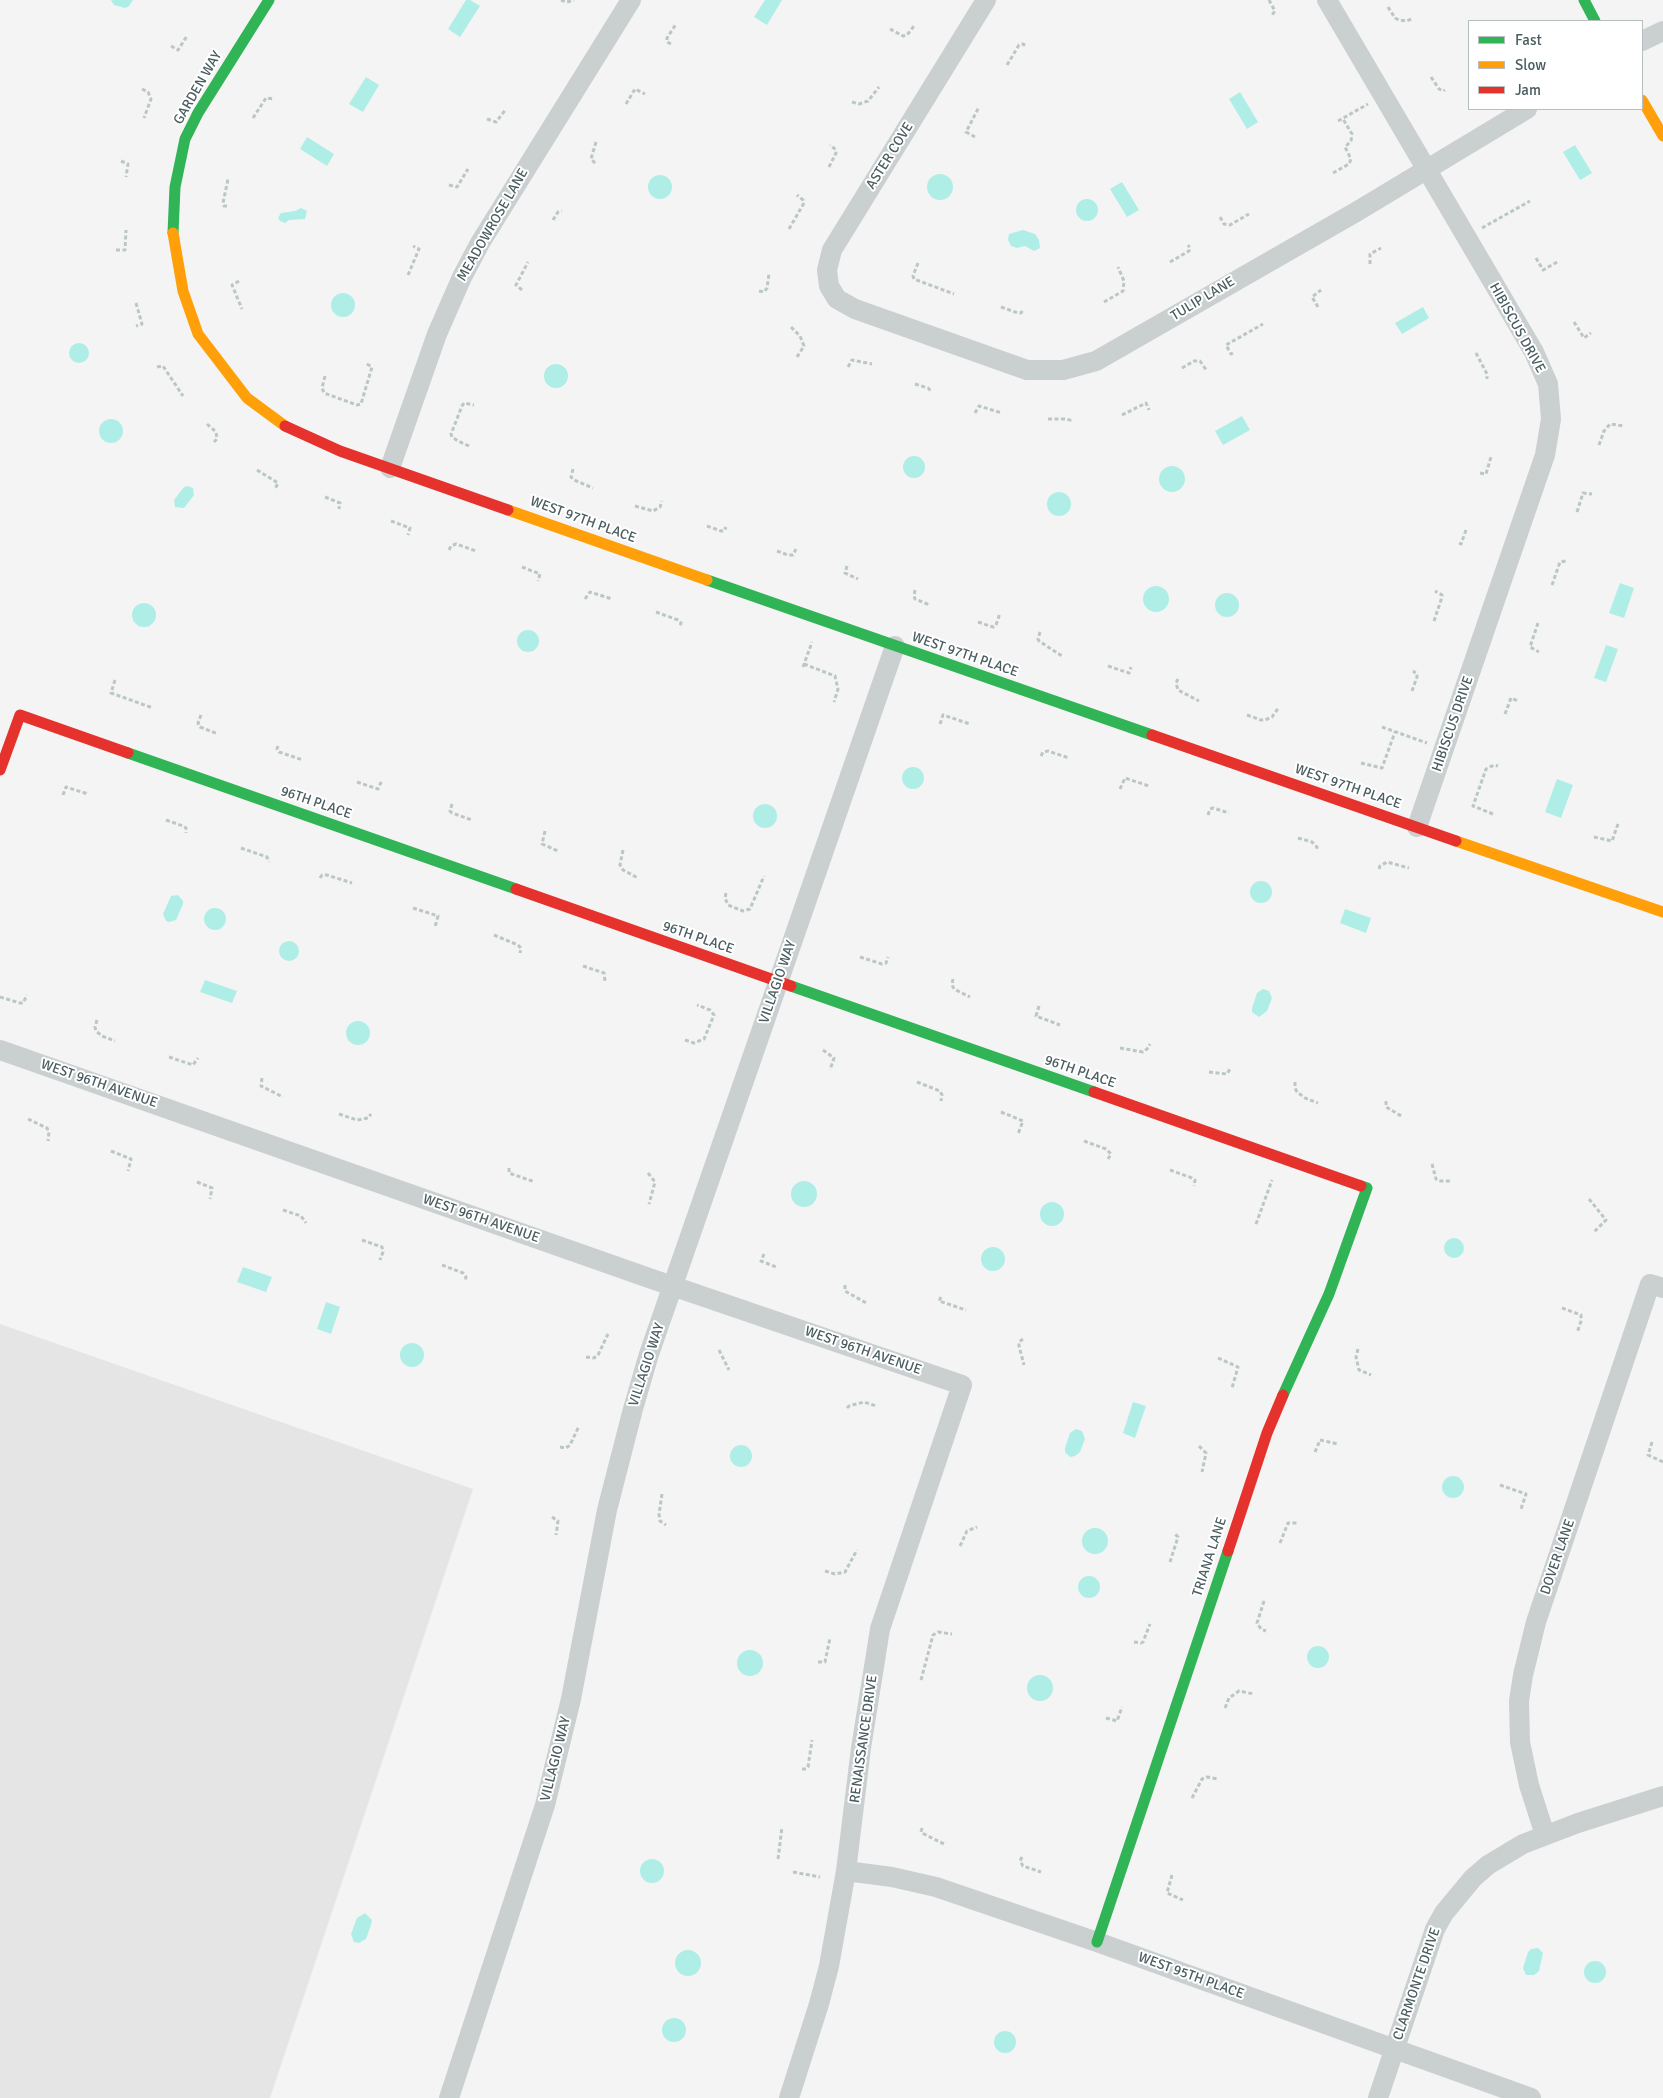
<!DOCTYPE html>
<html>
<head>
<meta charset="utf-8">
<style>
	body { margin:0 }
	#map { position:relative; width:1663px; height:2098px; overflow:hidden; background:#f4f4f4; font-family:Signika,sans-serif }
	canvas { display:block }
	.legend { position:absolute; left:1468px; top:20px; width:175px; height:90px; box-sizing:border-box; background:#fff; border:1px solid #b7bebf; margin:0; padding:6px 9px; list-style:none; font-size:15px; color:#4a5d60 }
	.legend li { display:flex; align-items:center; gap:10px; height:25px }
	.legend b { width:25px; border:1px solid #b7bebf }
</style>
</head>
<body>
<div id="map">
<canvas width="1663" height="2098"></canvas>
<ul class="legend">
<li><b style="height:6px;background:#30b455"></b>Fast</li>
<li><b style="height:6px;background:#ff9f0a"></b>Slow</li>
<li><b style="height:6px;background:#e5322d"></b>Jam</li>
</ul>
</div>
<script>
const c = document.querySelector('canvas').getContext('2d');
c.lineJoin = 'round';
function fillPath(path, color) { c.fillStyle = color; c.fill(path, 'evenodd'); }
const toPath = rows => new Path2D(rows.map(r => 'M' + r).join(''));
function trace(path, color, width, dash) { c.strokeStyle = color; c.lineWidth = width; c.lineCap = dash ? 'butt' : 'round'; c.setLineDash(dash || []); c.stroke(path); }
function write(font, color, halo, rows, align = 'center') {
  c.font = font + ' Signika,sans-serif'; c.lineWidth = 4; c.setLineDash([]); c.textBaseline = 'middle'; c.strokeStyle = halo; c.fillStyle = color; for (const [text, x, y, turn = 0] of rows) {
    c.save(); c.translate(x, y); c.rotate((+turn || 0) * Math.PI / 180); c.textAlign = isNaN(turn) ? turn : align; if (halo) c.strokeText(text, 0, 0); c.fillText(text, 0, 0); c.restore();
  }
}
const education = toPath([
	[0,1324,473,1489,270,2098,0,2098]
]);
const water = toPath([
	[111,0,133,0,129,6,125,8,114,5],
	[466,0,470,0,480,6,460,37,448,29],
	[765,0,782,0,767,25,754,17],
	[366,77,379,85,363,112,349,104],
	[1240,92,1258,122,1247,129,1229,99],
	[307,137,334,154,327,166,300,149],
	[1575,145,1592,173,1580,180,1563,152],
	'927 187a13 13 0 1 1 26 0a13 13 0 1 1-26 0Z',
	'648 187a12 12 0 1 1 24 0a12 12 0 1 1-24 0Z',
	[1122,182,1139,210,1127,217,1110,189],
	'1076 210a11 11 0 1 1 22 0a11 11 0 1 1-22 0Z',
	[301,208,307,211,305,219,289,220,285,223,280,221,278,218,281,213,295,211],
	[1023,230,1035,234,1039,240,1040,248,1034,251,1025,246,1017,248,1011,246,1008,240,1009,234],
	'331 305a12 12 0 1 1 24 0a12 12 0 1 1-24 0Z',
	[1423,307,1429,318,1402,334,1395,323],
	'69 353a10 10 0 1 1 20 0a10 10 0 1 1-20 0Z',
	'544 376a12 12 0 1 1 24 0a12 12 0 1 1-24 0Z',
	[1242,416,1250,430,1223,445,1215,431],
	'99 431a12 12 0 1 1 24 0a12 12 0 1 1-24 0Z',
	'903 467a11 11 0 1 1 22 0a11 11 0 1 1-22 0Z',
	'1159 479a13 13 0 1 1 26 0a13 13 0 1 1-26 0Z',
	[188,486,193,488,194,495,184,508,175,507,174,500,184,487],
	'1047 504a12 12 0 1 1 24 0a12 12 0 1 1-24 0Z',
	[1620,583,1634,588,1624,618,1609,613],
	'1143 599a13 13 0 1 1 26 0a13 13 0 1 1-26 0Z',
	'1215 605a12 12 0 1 1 24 0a12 12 0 1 1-24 0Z',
	'132 615a12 12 0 1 1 24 0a12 12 0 1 1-24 0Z',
	'517 641a11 11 0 1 1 22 0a11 11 0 1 1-22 0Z',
	[1606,645,1618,649,1606,682,1594,678],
	'902 778a11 11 0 1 1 22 0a11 11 0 1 1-22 0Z',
	[1557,779,1573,785,1561,818,1545,812],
	'753 816a12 12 0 1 1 24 0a12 12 0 1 1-24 0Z',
	'1250 892a11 11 0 1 1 22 0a11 11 0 1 1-22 0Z',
	[178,895,183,901,183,904,176,920,169,922,166,921,163,914,171,896],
	'204 919a11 11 0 1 1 22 0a11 11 0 1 1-22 0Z',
	[1345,909,1371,918,1366,933,1340,923],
	'279 951a10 10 0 1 1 20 0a10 10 0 1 1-20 0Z',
	[205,980,237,991,232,1003,200,992],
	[1263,989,1269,991,1272,998,1267,1011,1259,1017,1252,1012,1252,1008,1257,993],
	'346 1033a12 12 0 1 1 24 0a12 12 0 1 1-24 0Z',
	'791 1194a13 13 0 1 1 26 0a13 13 0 1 1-26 0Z',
	'1040 1214a12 12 0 1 1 24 0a12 12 0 1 1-24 0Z',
	'1444 1248a10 10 0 1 1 20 0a10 10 0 1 1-20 0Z',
	'981 1259a12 12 0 1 1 24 0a12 12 0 1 1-24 0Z',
	[243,1267,272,1277,266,1292,237,1282],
	[326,1302,340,1307,331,1334,317,1329],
	'400 1355a12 12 0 1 1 24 0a12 12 0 1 1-24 0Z',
	[1133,1402,1146,1406,1135,1438,1123,1433],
	[1076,1429,1082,1431,1085,1439,1080,1452,1075,1456,1070,1457,1065,1452,1065,1448,1070,1433],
	'730 1456a11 11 0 1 1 22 0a11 11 0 1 1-22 0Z',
	'1442 1487a11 11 0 1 1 22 0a11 11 0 1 1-22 0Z',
	'1082 1541a13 13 0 1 1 26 0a13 13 0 1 1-26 0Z',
	'1078 1587a11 11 0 1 1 22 0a11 11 0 1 1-22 0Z',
	'1307 1657a11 11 0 1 1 22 0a11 11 0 1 1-22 0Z',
	'737 1663a13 13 0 1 1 26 0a13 13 0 1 1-26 0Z',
	'1027 1688a13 13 0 1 1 26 0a13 13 0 1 1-26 0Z',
	'640 1871a12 12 0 1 1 24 0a12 12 0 1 1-24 0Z',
	[365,1913,372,1920,371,1925,366,1939,359,1943,354,1942,351,1934,357,1918],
	[1538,1948,1543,1953,1539,1971,1534,1975,1526,1975,1523,1968,1528,1952,1531,1949],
	'675 1963a13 13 0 1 1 26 0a13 13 0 1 1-26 0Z',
	'1584 1972a11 11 0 1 1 22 0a11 11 0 1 1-22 0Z',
	'662 2030a12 12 0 1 1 24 0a12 12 0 1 1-24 0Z',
	'994 2042a11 11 0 1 1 22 0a11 11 0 1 1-22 0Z'
]);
const path = toPath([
	[561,0,567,2,574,0],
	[1269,0,1275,11,1272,15],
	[1388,7,1395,18,1399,20,1406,21,1412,19],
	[890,29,903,36,907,35,914,26],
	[671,44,667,42,667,38,676,24],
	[171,46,178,50,187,36],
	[1007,65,1019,45,1023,44,1027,47],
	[1431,77,1439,89,1443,91,1445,90],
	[142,89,148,92,151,99,144,118],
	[852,102,859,104,868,101,879,87],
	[626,104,635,89,645,94],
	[253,118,266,98,274,99],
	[487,119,496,122,506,109],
	[1338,121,1368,104],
	[975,137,966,132,979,107],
	[596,142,591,159,596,164],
	[121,161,128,164,126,177],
	[829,167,836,153,836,150,830,145],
	[1333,173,1349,164,1351,159,1345,147,1351,141,1352,134,1343,119],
	[449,185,457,187,468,169],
	[227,206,224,206,223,203,228,179],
	[1220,217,1224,224,1230,225,1249,214],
	[553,220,558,212,562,211],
	[1482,228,1530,201],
	[789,229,804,203,803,200,797,195],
	[116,250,125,250,126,230],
	[1536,258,1543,270,1559,261],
	[1170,262,1189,251,1190,248,1188,245],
	[918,263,913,276,914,279,954,294],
	[1370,264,1370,254,1381,248],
	[408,275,419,249,413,246],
	[239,281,232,285,242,309],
	[522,290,516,285,528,262],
	[759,291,764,292,767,288,769,274],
	[1104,302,1123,291,1124,281,1118,267],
	[136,303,142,324,136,326],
	[1001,307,1018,313,1021,313,1023,310],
	[1318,307,1312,297,1321,290],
	[1574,322,1584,338,1591,333],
	[791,327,800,336,804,346,797,357],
	[1233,353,1231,354,1226,345,1263,324],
	[1476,353,1487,374,1487,379],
	[157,367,163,366,183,396],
	[848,367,852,360,872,364],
	[1182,368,1194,361,1200,361,1207,371],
	[325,376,322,388,324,393,357,405,361,404,372,367,365,363],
	[915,384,928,388,931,391],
	[975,413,979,406,1002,413],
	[1122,415,1146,403,1149,410],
	[1048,419,1066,419,1070,420,1070,424],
	[207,424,216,432,217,439,214,442],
	[1599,445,1604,431,1610,424,1624,426],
	[469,446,458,441,452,437,451,434,462,406,464,403,474,405],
	[573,469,571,477,574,480,593,488],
	[257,470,278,483,275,489],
	[1480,473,1486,474,1491,457],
	[325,497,340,503,339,509],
	[635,506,653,511,660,507,662,501],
	[1577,512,1583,493,1592,494],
	[391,521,410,528,408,535],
	[707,526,721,531,724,531,726,527],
	[1459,543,1461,544,1466,530],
	[449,550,451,546,456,544,476,551],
	[777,551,788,555,793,555,796,549],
	[847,566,845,573,858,579],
	[522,567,540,574,538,581],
	[1552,585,1560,562,1566,561],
	[915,590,914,596,915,599,930,605],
	[585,599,590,592,612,599],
	[656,612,678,620,681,623,680,626],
	[1434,621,1442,597,1442,595,1435,591],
	[978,622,993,627,996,625,1000,613],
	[1538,623,1530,647,1539,652],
	[1040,632,1038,639,1039,641,1062,656],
	[804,664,835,676,838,689,834,702],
	[1108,666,1129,673,1131,667],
	[803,667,812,642],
	[1178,679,1176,683,1178,690,1199,701],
	[115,680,111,693,153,708],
	[1412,691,1417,677,1417,674,1413,671],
	[1505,714,1511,698,1518,701],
	[201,715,198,723,200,727,218,734],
	[1247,715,1261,720,1265,720,1272,717,1279,707],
	[940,724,943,715,970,724],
	[1382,727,1427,743],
	[278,746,277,749,279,752,303,760],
	[1041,756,1043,752,1048,751,1069,758],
	[1361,763,1382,768,1395,732],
	[357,782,378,789,382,780],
	[1120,789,1125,778,1149,786],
	[63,795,66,787,88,794],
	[452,804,450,811,452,813,472,820],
	[1493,814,1473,806,1486,769,1494,765,1498,766],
	[1208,815,1210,809,1213,808,1229,813],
	[166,820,183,826,186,828,186,833],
	[545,831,542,844,558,851],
	[1594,837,1612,841,1618,824],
	[1298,838,1312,842,1317,847,1316,850],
	[241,848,267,857,269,862],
	[623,850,620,865,623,870,638,878],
	[1379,869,1380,866,1387,862,1409,868],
	[320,878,322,875,327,875,352,883],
	[726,893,725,898,728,905,743,911,750,909,764,876],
	[413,908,438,916,435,927],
	[494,935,518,945,521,948,520,953],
	[860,957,882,964,886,963,888,957],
	[583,966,604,973,605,981],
	[953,979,952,985,954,989,970,997],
	[0,997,20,1003,23,1003,27,995],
	[1039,1006,1036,1016,1060,1025],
	[97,1020,95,1027,96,1031,102,1036,115,1041],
	[685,1040,694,1043,704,1039,714,1015,710,1010,697,1005],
	[1120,1048,1143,1052,1147,1049,1150,1044],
	[823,1050,834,1058,830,1070],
	[169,1057,193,1065,198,1058],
	[1209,1072,1227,1074,1230,1069],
	[262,1078,261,1086,283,1097],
	[917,1082,940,1091,942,1095,941,1101],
	[1295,1082,1295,1088,1297,1092,1305,1098,1318,1103],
	[1386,1101,1386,1107,1403,1117],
	[1001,1112,1023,1121,1018,1134],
	[339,1114,357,1120,368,1118,371,1114],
	[28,1119,47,1128,49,1132,48,1141],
	[1084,1141,1106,1149,1111,1154,1108,1159],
	[111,1151,131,1159,128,1171],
	[1432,1164,1436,1179,1439,1181,1450,1181],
	[509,1168,509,1173,535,1182],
	[1170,1170,1192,1178,1195,1180,1194,1186],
	[648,1173,655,1182,649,1204],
	[197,1182,212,1188,210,1199],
	[1589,1199,1606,1220,1594,1232],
	[283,1210,301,1216,306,1223],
	[1256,1224,1272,1180],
	[362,1240,382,1247,383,1252,380,1260],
	[764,1254,761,1261,776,1267],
	[442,1265,463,1273,466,1277,465,1281],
	[845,1285,845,1291,868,1304],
	[941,1297,939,1301,966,1310],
	[1562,1308,1581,1315,1581,1321,1577,1333],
	[1023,1339,1019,1342,1019,1346,1024,1365],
	[1358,1349,1356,1357,1359,1370,1371,1375],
	[719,1350,729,1370],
	[586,1357,594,1358,598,1355,608,1334],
	[1218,1358,1238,1367,1232,1388],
	[847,1408,849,1406,864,1402,876,1406],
	[1652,1442,1648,1455,1663,1462],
	[1199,1446,1206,1453,1202,1472],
	[560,1447,566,1448,570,1445,579,1426],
	[1315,1452,1320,1440,1338,1444],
	[1500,1485,1526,1494,1521,1509],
	[662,1494,659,1514,660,1521,666,1525],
	[552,1517,558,1521,556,1535],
	[1280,1543,1288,1523,1297,1523],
	[960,1546,967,1531,977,1527],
	[1170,1562,1178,1537,1174,1533],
	[825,1571,835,1574,845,1572,857,1550],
	[1264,1601,1257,1623,1261,1629,1266,1631],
	[1134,1642,1141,1643,1143,1642,1150,1624],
	[818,1662,825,1662,830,1638],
	[921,1680,933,1635,938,1632,952,1634],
	[1225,1708,1229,1698,1239,1691,1254,1694],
	[1106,1718,1117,1721,1122,1707],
	[802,1769,806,1769,808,1767,812,1740],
	[1192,1798,1202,1779,1207,1777,1218,1779],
	[922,1828,921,1832,924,1834,944,1844],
	[1022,1857,1020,1861,1023,1866,1041,1872],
	[778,1859,782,1827],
	[793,1872,820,1877],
	[1172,1875,1167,1893,1183,1900]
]);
const street = toPath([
	[986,0,832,250,827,270,829,286,837,299,855,309,1027,370,1063,370,1096,361,1356,212,1527,109],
	[1327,0,1534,352,1548,384,1551,419,1545,455,1417,827],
	[1642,41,1663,31],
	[390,468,437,334,462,277,480,243,631,0],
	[0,1050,649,1278,962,1385,880,1629,861,1748,846,1871,829,1966,819,2004,789,2098],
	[1545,1835,1529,1785,1520,1742,1519,1701,1523,1675,1536,1622,1650,1284,1663,1288],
	[846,1871,892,1877,936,1887,1097,1942,1531,2098],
	[449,2098,545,1805,571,1699,607,1510,633,1409,649,1354,895,646],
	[1378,2098,1435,1929,1444,1913,1473,1878,1488,1865,1523,1844,1578,1823,1663,1796]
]);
const fast = toPath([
	[1584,0,1595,21],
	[173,233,175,187,185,139,198,113,269,0],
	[707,580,1152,735],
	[128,753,516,889],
	[791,986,1094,1092],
	[1283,1395,1329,1294,1367,1188,1361,1186],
	[1097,1942,1228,1551]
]);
const slow = toPath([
	[1642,100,1663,136],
	[173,233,183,291,198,334,247,398,285,426],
	[508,510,707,580],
	[1456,841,1663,912]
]);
const jam = toPath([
	[285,426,340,451,508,510],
	[1152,735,1456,841],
	[0,770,20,715,128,753],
	[516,889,791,986],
	[1094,1092,1361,1186],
	[1228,1551,1267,1433,1283,1395]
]);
const streetNames = [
	["GARDEN WAY",198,88,-60],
	["ASTER COVE",890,156,-58],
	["MEADOWROSE LANE",493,225,-60],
	["TULIP LANE",1203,299,-31],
	["HIBISCUS DRIVE",1517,328,61],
	["WEST 97TH PLACE",583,520,20],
	["WEST 97TH PLACE",965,655,19],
	["HIBISCUS DRIVE",1453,724,-71],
	["WEST 97TH PLACE",1348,787,19],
	["96TH PLACE",316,803,19],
	["96TH PLACE",698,938,19],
	["VILLAGIO WAY",778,982,-71],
	["96TH PLACE",1080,1072,19],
	["WEST 96TH AVENUE",99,1084,19],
	["WEST 96TH AVENUE",481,1219,19],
	["WEST 96TH AVENUE",863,1351,19],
	["VILLAGIO WAY",647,1365,-72],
	["TRIANA LANE",1210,1557,-72],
	["DOVER LANE",1558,1557,-71],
	["RENAISSANCE DRIVE",864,1739,-82],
	["VILLAGIO WAY",556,1759,-76],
	["WEST 95TH PLACE",1191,1976,20],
	["CLARMONTE DRIVE",1417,1984,-71]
];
fillPath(education, '#e6e5e6');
fillPath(water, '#afeee7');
trace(path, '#bbc8c0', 3, [4, 2.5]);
trace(street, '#cacfcf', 20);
trace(fast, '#30b455', 11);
trace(slow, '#ff9f0a', 11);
trace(jam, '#e5322d', 11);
write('14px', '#4a5d60', '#fff', streetNames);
</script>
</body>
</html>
